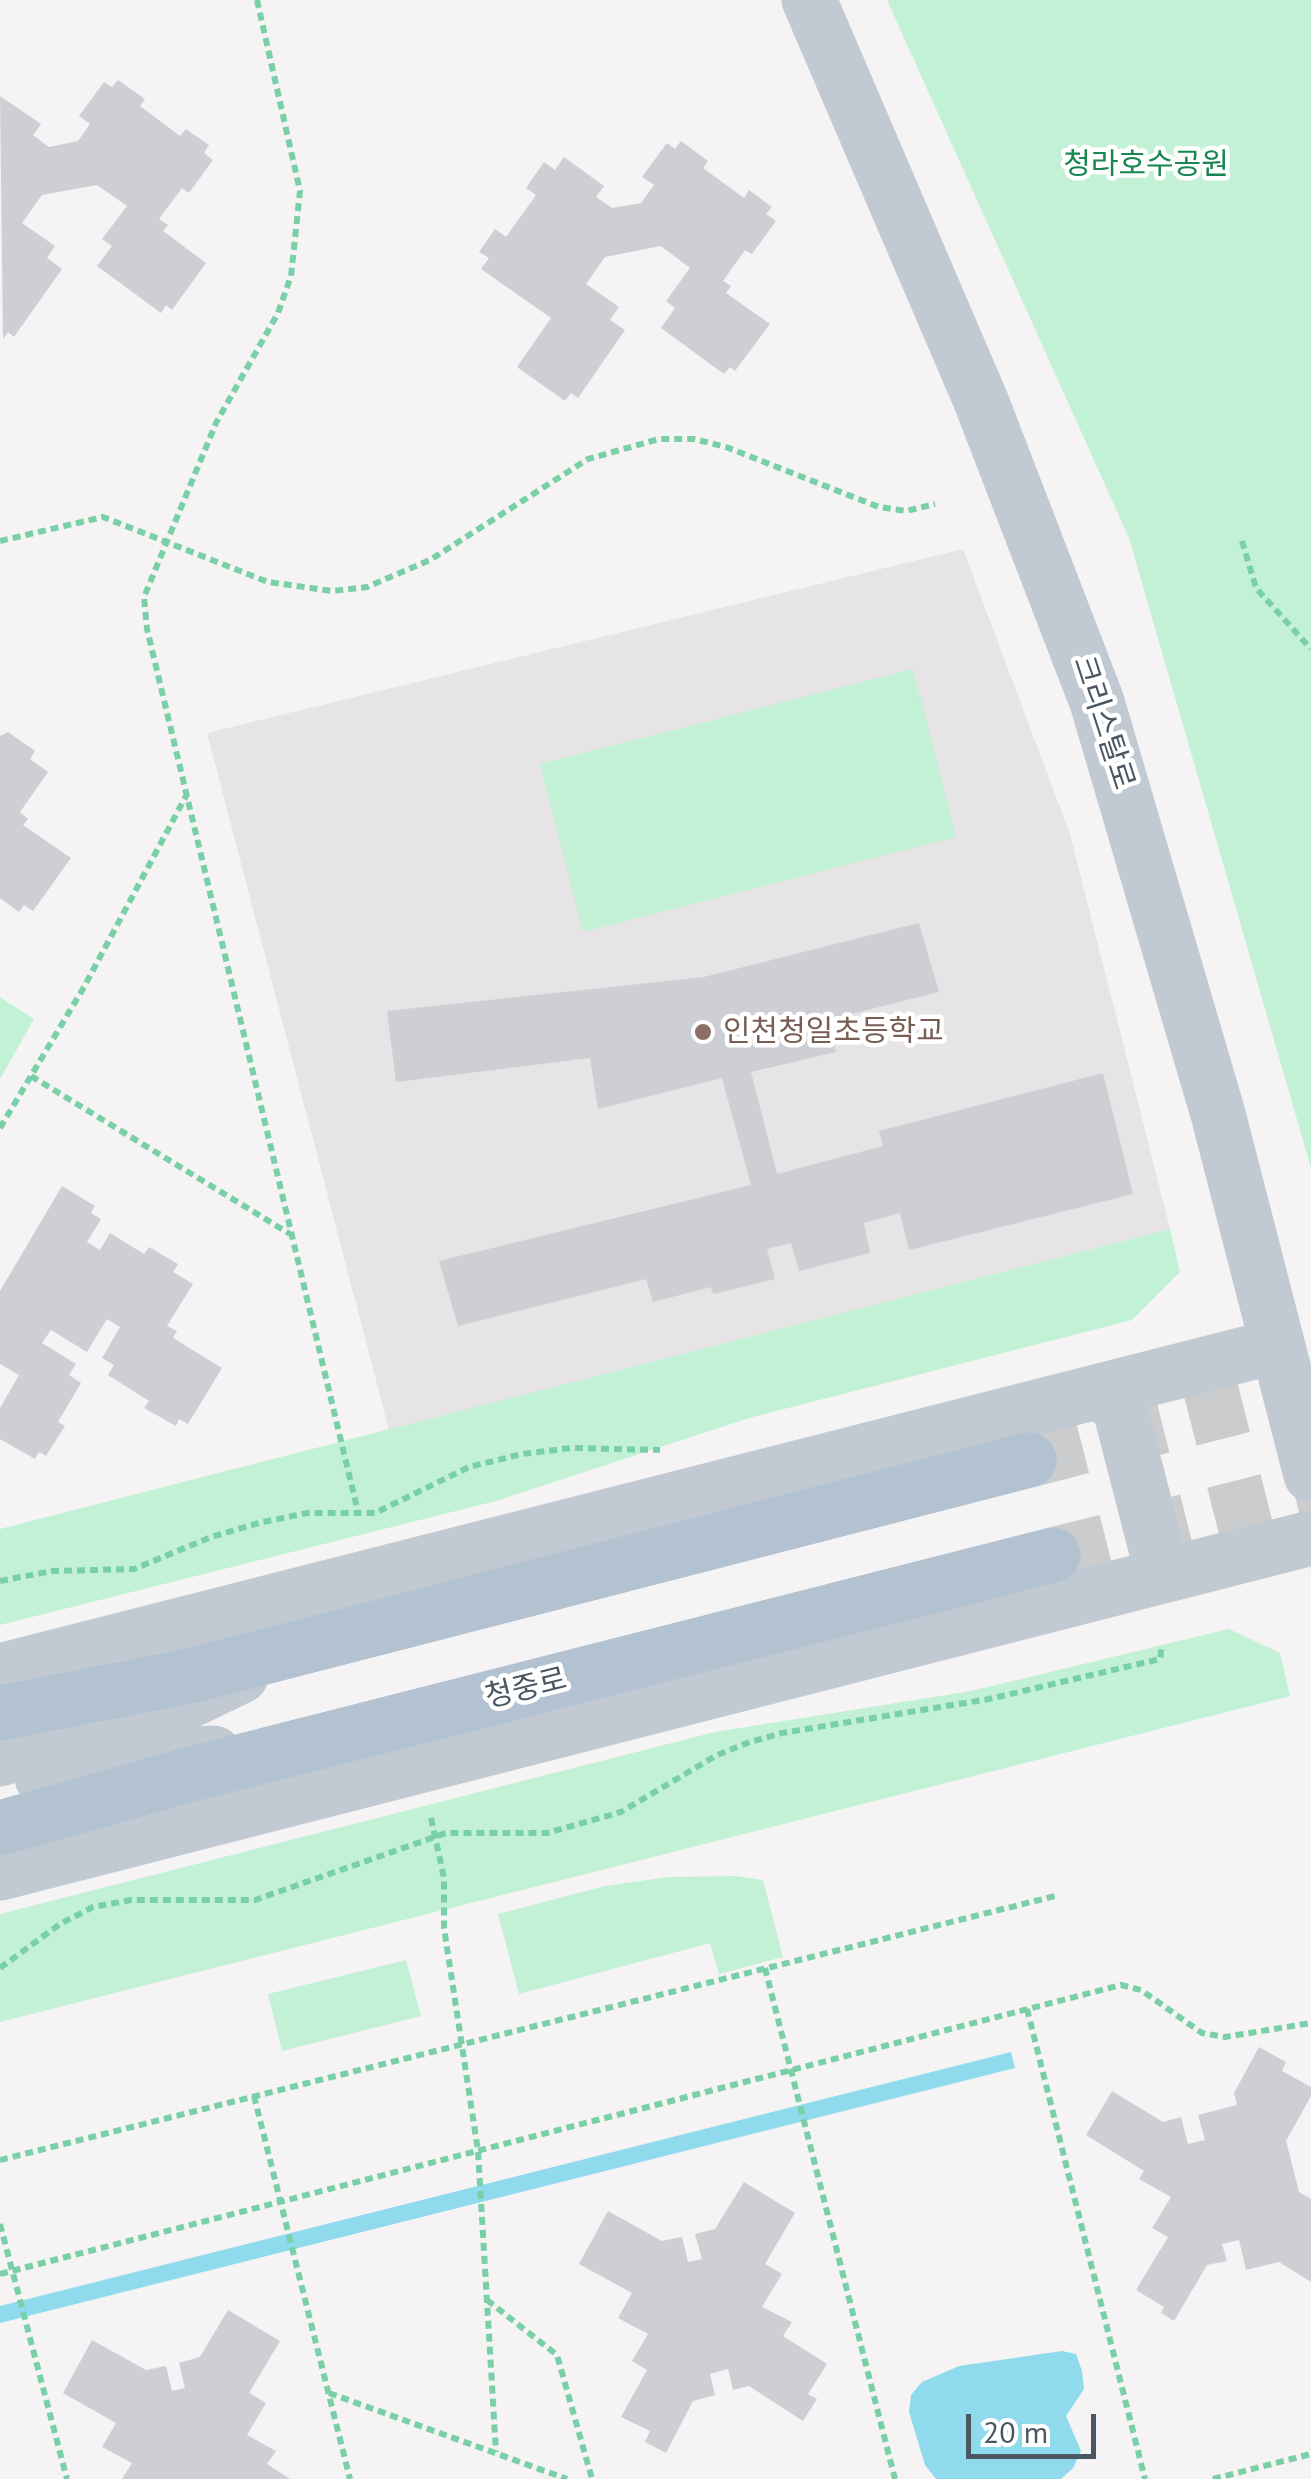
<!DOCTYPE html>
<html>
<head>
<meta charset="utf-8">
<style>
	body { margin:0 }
	#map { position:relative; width:1311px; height:2479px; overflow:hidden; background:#f5f3f3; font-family:"PT Sans",sans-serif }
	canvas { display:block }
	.scale { position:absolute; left:966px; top:2414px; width:130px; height:45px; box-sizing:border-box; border:5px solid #4a5661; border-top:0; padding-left:12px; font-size:30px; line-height:35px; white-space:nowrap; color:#4a5661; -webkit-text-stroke:8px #fff; paint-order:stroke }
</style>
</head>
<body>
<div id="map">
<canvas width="1311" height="2479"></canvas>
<div class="scale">20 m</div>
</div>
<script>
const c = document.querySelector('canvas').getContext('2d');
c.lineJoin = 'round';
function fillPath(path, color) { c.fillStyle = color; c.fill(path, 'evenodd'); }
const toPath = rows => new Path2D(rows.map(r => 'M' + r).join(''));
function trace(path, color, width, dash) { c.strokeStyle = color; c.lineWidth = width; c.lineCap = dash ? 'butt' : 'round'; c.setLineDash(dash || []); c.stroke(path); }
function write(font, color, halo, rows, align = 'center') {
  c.font = font + ' "PT Sans","Noto Sans KR",sans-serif'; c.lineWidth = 9; c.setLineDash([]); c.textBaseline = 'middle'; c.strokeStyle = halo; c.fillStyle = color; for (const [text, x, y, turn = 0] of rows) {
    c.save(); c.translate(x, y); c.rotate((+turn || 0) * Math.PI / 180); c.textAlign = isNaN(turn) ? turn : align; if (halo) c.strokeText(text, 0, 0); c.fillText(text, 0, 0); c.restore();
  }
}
const education = toPath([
	[963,549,1070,834,1170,1229,389,1430,207,733]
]);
const green = toPath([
	[887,0,1311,0,1311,1168,1129,538],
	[913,669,956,837,583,932,540,764],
	[0,997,34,1019,0,1079],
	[1170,1229,1180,1272,1132,1320,749,1418,496,1501,0,1625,0,1529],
	[1229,1629,1280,1653,1290,1696,0,2022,0,1914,715,1732,971,1691],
	[735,1876,763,1880,783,1957,719,1974,710,1943,519,1994,498,1914,605,1886,669,1877],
	[406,1960,421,2016,282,2051,268,1994]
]);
const water = toPath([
	[1011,2052,1015,2068,0,2323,0,2306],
	[1062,2351,1076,2354,1082,2371,1084,2389,1066,2416,1081,2451,1073,2468,1061,2479,936,2479,925,2465,909,2412,911,2395,922,2382,959,2366]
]);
const building = toPath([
	[118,80,145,99,140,106,180,136,186,129,209,145,204,153,213,160,189,193,182,188,159,219,168,225,163,231,206,263,172,310,166,305,161,313,97,266,112,246,102,239,127,206,97,185,42,195,22,223,55,246,47,258,62,269,14,337,8,332,3,339,0,96,41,124,33,135,49,147,78,141,90,124,79,116,104,82,112,87],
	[681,141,708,161,703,168,744,198,749,190,772,207,766,214,776,221,752,254,745,250,723,281,731,286,726,293,770,324,735,371,730,367,724,374,661,328,675,308,666,301,690,268,661,246,605,257,586,284,619,307,610,320,625,330,578,398,571,393,565,401,517,367,551,318,481,269,489,258,479,252,495,229,506,237,536,195,526,188,544,162,555,170,564,157,604,186,596,197,612,208,641,203,654,185,642,177,667,143,675,149],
	[8,732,35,751,30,759,48,772,20,812,28,819,23,825,71,858,33,911,24,905,19,912,0,898,0,736],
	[919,923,939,992,828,1020,836,1052,751,1072,777,1174,883,1146,879,1131,1103,1073,1133,1194,909,1250,900,1213,864,1223,870,1253,799,1271,791,1243,767,1249,775,1279,713,1294,711,1287,653,1302,646,1279,458,1326,439,1261,751,1185,722,1078,598,1109,590,1058,396,1082,387,1011,704,977],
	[62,1186,95,1206,91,1213,101,1219,87,1242,100,1250,110,1233,144,1254,149,1247,178,1264,173,1272,193,1284,167,1326,177,1331,173,1338,222,1368,188,1424,179,1419,176,1426,144,1408,149,1401,108,1375,114,1365,102,1358,120,1327,107,1319,87,1352,51,1330,42,1343,76,1364,69,1375,81,1383,58,1422,65,1426,46,1456,39,1452,35,1459,0,1439,0,1408,19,1375,0,1364,0,1291],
	[1259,2047,1286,2062,1282,2071,1311,2087,1311,2096,1286,2141,1299,2192,1311,2199,1311,2282,1279,2262,1246,2270,1239,2240,1222,2244,1227,2261,1207,2265,1174,2321,1161,2313,1164,2307,1136,2290,1168,2237,1152,2228,1171,2197,1139,2179,1144,2171,1086,2135,1112,2091,1163,2122,1181,2117,1188,2144,1205,2140,1198,2115,1237,2105,1234,2093],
	[744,2182,795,2213,765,2264,782,2274,762,2307,792,2322,783,2336,827,2364,808,2394,817,2399,803,2421,749,2386,733,2390,728,2369,710,2374,715,2395,693,2401,666,2453,645,2442,650,2431,621,2417,647,2370,632,2361,648,2334,618,2318,632,2293,579,2264,608,2211,662,2241,682,2237,688,2262,702,2259,695,2234,715,2229],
	[228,2310,280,2341,249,2393,266,2403,247,2435,276,2451,267,2464,290,2479,122,2479,132,2463,102,2447,116,2423,63,2393,92,2340,146,2370,166,2366,172,2391,185,2388,179,2363,200,2357]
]);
const majorTunnel = toPath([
	[1029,1460,1311,1388],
	[1053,1555,1311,1490]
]);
const path = toPath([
	[257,0,300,191,291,276,278,313,216,423,144,597,147,629,358,1512],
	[0,541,103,517,268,582,332,591,367,587,430,560,588,459,659,439,694,439,726,447,879,507,906,511,935,504],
	[1242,541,1256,588,1311,649],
	[31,1076,290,1234],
	[0,1128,84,987,186,796],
	[0,1581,52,1571,134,1569,211,1537,259,1523,307,1513,375,1513,469,1467,522,1454,571,1448,660,1450],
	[431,1818,444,1878,444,1928,478,2151,496,2452],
	[0,1968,60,1924,93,1907,131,1900,255,1900,446,1833,547,1833,621,1812,717,1755,750,1742,782,1733,989,1699,1160,1659,1162,1645],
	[765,1968,895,2479],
	[1027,2009,1145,2479],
	[254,2096,350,2479],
	[0,2160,1059,1895],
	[0,2224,67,2479],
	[0,2274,1121,1985,1141,1990,1202,2033,1225,2037,1311,2023],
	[487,2300,557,2355,592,2479],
	[329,2393,567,2479],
	[1213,2479,1311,2454]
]);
const minor = toPath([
	[809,0,981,401,1097,702,1218,1114,1311,1475],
	[1101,1391,1120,1409,1158,1556,1151,1579],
	[0,1671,1277,1346],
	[0,1759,181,1705,241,1676],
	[42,1778,168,1755,214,1753],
	[0,1873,1311,1538]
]);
const major = toPath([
	[0,1713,190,1676,1029,1460],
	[0,1828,188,1775,1053,1555]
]);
const markers = [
	[703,1032,10,"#8d6e63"]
];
const parkNames = [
	["청라호수공원",1146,165]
];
const streetNames = [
	["크리스탈로",1103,723,72],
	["청중로",526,1689,-14]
];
const educationNames = [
	["인천청일초등학교",723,1032]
];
fillPath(education, '#e6e4e5');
fillPath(green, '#c3f1d5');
fillPath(water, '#90daee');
fillPath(building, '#cdcfd5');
trace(majorTunnel, '#caccce', 55, [55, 28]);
trace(path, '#7ad0a6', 6, [8, 5]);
trace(minor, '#c1cad2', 55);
trace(major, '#b3c2d1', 55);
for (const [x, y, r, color] of markers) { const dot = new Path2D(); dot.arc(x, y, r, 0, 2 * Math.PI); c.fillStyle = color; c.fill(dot); trace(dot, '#fff', 4); }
write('30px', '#17864f', '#fff', parkNames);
write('30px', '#4a5661', '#fff', streetNames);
write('30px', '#785e54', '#fff', educationNames, 'left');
</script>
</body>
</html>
